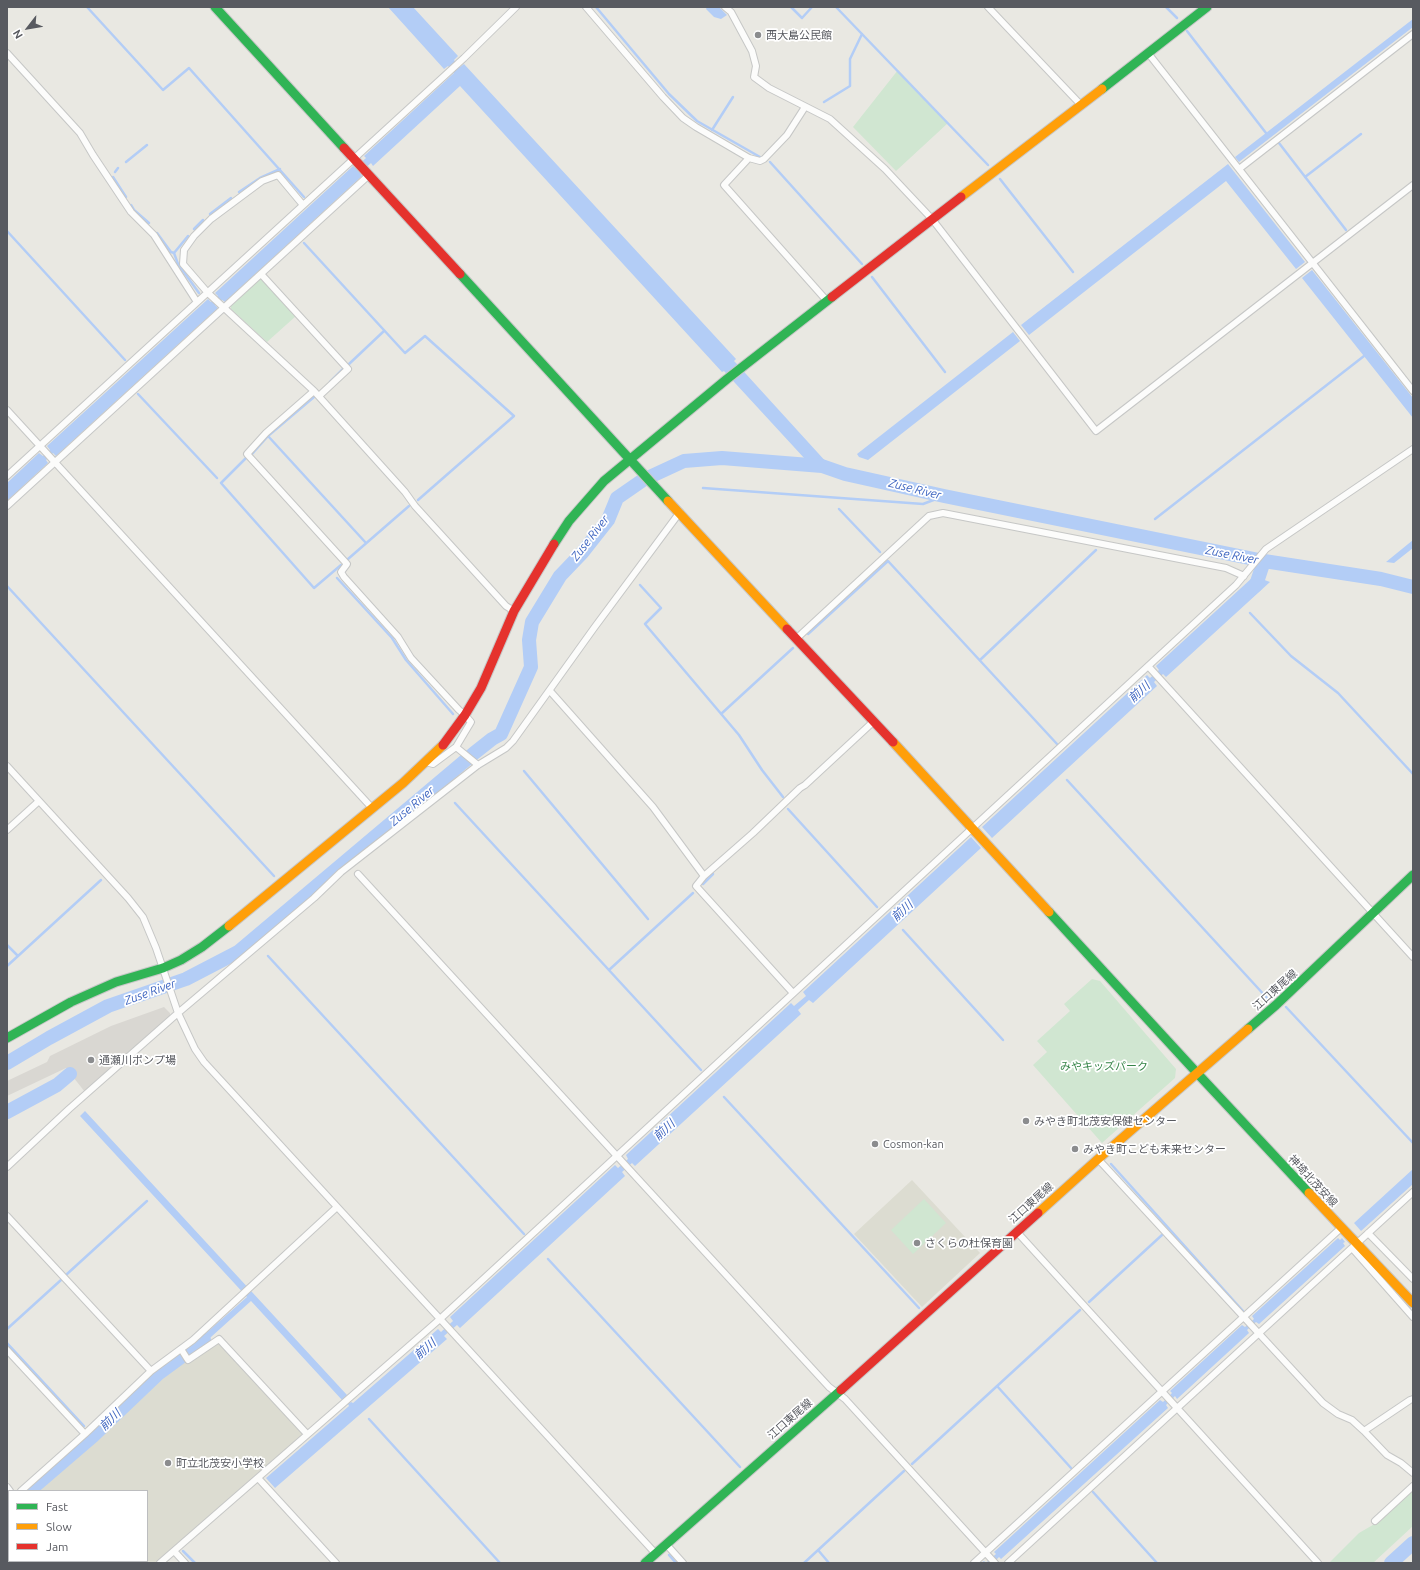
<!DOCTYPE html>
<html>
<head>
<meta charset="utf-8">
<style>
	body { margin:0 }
	#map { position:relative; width:1420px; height:1570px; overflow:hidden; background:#e9e8e2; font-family:Ubuntu,sans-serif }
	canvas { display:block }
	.frame { position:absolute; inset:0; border:8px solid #585a60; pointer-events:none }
	.legend { position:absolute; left:8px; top:1490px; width:140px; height:72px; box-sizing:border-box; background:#fff; border:1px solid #bcbdbf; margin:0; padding:5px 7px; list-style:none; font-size:12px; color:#585a60 }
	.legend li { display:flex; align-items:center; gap:8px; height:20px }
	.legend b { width:20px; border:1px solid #bcbdbf }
	.north { position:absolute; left:8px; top:8px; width:40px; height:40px; -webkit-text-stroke:3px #fff; paint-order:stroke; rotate:239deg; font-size:11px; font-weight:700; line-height:16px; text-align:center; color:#585a60 }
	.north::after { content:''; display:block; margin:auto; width:14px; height:18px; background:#585a60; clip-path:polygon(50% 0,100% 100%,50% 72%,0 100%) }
</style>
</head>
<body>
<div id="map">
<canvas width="1420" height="1570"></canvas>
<div class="frame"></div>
<ul class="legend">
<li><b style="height:5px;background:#30b455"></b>Fast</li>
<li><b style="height:5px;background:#ff9f0a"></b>Slow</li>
<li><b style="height:5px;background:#e5322d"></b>Jam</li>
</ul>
<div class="north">N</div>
</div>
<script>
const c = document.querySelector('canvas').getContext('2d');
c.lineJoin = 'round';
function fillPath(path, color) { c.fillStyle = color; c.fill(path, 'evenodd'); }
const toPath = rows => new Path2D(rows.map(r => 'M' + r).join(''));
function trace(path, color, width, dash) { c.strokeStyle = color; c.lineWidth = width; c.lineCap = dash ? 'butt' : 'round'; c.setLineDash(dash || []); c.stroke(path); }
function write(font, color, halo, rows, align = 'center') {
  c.font = font + ' Ubuntu,"Noto Sans JP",sans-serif'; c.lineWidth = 3.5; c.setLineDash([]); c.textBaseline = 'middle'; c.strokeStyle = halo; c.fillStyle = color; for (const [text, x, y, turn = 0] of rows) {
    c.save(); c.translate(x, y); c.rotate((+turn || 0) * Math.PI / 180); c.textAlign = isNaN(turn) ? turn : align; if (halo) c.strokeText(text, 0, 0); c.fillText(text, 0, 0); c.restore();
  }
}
const industrial = toPath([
	[164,1007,170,1013,170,1018,85,1092,66,1068,7,1096,7,1081,47,1062,50,1056,111,1026]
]);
const education = toPath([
	[912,1180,980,1253,922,1307,854,1234],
	[220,1341,302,1432,302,1436,156,1563,84,1563,83,1561,147,1561,147,1491,36,1491,163,1375,183,1359,187,1364]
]);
const green = toPath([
	[898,70,948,123,896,171,853,127],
	[261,278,296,316,267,342,231,309,231,306],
	[1092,979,1100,981,1176,1069,1175,1078,1102,1143,1033,1065,1047,1052,1037,1041,1070,1011,1064,1004],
	[924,1199,946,1223,913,1254,891,1230],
	[1413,1490,1413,1526,1373,1563,1329,1563,1359,1533,1378,1522]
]);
const water = toPath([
	[388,7,413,7,458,56,454,60,460,67,464,64,736,359,734,361,736,363,828,464,805,459,724,371,722,372,460,86,373,166,371,163,360,173,362,176,225,302,222,300,215,305,218,308,56,456,53,453,46,460,48,463,7,501,7,483,39,453,43,456,50,450,47,446,208,299,211,302,218,296,215,293,353,166,355,168,366,158,364,156,454,73,448,66,444,69],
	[707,7,719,7,727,15,721,19,714,17,706,9],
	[1413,19,1413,27,1239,162,1235,157],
	[1228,164,1305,262,1296,269,1226,181,1029,335,1021,325],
	[1312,270,1413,398,1413,418,1302,278],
	[1013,332,1020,341,868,460,859,457,857,454],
	[1413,540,1413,548,1394,563,1386,562],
	[1253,577,1259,578,1270,582,1166,677,1163,674,1154,682,1157,686,992,838,982,827,1147,675,1150,678,1159,670,1156,666],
	[971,837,981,848,813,1003,809,1000,798,1010,801,1014,635,1166,632,1163,622,1172,625,1176,460,1328,457,1325,444,1336,447,1339,275,1488,266,1478,349,1406,348,1404,351,1402,353,1403,438,1329,441,1332,453,1321,450,1317,615,1165,618,1168,628,1159,626,1155,791,1003,794,1006,806,996,803,992],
	[85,1111,347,1395,342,1400,251,1301,211,1337,190,1352,188,1349,247,1297,80,1116],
	[1413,1169,1413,1184,1361,1231,1354,1223],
	[1338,1238,1340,1240,1342,1238,1345,1242,1343,1243,1345,1246,1259,1324,1256,1322,1247,1330,1249,1333,1177,1399,1175,1396,1166,1405,1168,1408,1001,1559,999,1557,993,1563,981,1563,984,1561,986,1563,988,1561,996,1554,994,1552,1160,1400,1163,1402,1172,1393,1170,1391,1242,1325,1245,1327,1254,1319,1252,1316]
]);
const stream = toPath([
	[87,7,163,90,189,68,304,197],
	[596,7,669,94,697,121,760,157],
	[791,7,802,18,812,7],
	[836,7,988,165],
	[1166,7,1177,18],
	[1187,31,1266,133],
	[824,102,850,86,850,59,862,34],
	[712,130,733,97],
	[1279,143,1346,230],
	[126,162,147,145],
	[770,162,862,264],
	[115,172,118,168],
	[113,177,126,197],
	[1305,177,1361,134],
	[1000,179,1073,272],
	[239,192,260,178,280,169],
	[131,205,134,210,149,223],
	[210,214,231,198],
	[194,229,203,220],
	[7,231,125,360],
	[157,233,171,252,174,253],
	[188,236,174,253,178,264,199,293],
	[304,243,405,353,425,336,514,416,418,500],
	[872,277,945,372],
	[349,364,384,331],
	[330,382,343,369],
	[138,394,217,478],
	[268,436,366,543],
	[252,454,268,436,314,397],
	[246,458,221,483,314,588,341,565],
	[815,459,822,466],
	[703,488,923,504,944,496],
	[839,509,880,552],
	[1155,519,1364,356],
	[348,559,409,506],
	[337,578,392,638,406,660,453,714],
	[640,585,661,608,645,624,739,735,762,770,783,797],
	[7,586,274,876],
	[1250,613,1291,656,1338,693,1413,774],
	[808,634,888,561,1057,744],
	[980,660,1096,550],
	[721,714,793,648],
	[524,771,648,919],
	[1067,780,1267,998],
	[455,803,701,1070],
	[788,809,877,907],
	[703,884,713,874],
	[903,930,1003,1040],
	[7,945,18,956,7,966],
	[18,956,101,880],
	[268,956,524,1234],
	[609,970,693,893],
	[1286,1007,1413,1143],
	[724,1097,919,1308],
	[1111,1164,1243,1311],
	[548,1259,740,1467],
	[67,1274,147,1201],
	[1089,1302,1162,1235],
	[7,1329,61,1280],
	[7,1343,84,1426],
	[997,1386,1071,1468],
	[369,1419,500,1563],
	[912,1464,1080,1310],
	[1093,1492,1157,1563],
	[818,1550,829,1563],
	[183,1551,195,1563],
	[669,1555,676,1563],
	[804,1563,904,1471]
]);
const river = toPath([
	[1248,592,1256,585,1264,561],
	[7,1063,49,1038,108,1006,186,979,238,952,473,754,492,739,501,734,531,667,529,640,532,622,560,576,582,553,608,520,617,498,643,480,684,461,722,458,822,466,845,474,944,496,1264,561,1381,579,1413,587],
	[7,1112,57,1085,70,1074],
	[29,1491,93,1436,159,1373,204,1340],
	[39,1561,40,1563],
	[1391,1563,1413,1543]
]);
const street = toPath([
	[586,7,663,97,683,118,696,127,749,158,760,161,764,159,787,135,805,107],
	[725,7,731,12,752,51,756,66,754,77,769,88,830,119,885,169,932,219,1096,431,1413,185],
	[988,7,1081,105],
	[7,53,80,133,93,155,131,212,154,235,197,302],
	[1148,53,1413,391],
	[749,158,724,185,827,301],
	[1239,169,1413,34],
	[303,205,278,175,262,181,211,219,194,236,184,250,183,264,208,293,314,391,405,492,415,506,506,606,514,611],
	[261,274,348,369,319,396],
	[314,391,266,433,247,454,347,564,341,572,344,577,398,637,411,658,459,710,465,715,471,722,456,747,478,765],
	[7,410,372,808],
	[7,476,464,58,516,7],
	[7,506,369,175],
	[796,639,929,516,943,513,1226,568,1244,576],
	[1148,666,1413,957],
	[550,691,653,807,704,876],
	[426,762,433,764,456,747],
	[7,766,128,898,143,917,156,948,178,1013,195,1049,204,1062,656,1554],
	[7,830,39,801],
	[358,874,829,1387,845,1399,995,1563],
	[793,993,696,886,704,876,753,833,800,788,805,785,873,722],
	[1098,1159,1323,1403,1338,1414,1352,1420,1364,1431,1387,1455,1401,1463,1413,1473],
	[7,1167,69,1109,178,1013,314,898,341,872,478,765,506,748,513,741,594,628,680,512],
	[7,1216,151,1371],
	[1017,1232,1318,1563],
	[1368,1233,1413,1279],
	[1352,1248,1413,1317],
	[181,1349,188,1360,219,1339,307,1434],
	[7,1350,85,1434],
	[1364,1431,1410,1400,1413,1399],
	[258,1478,336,1563],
	[7,1487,10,1491],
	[21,1491,85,1434,151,1371,193,1340,337,1207],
	[7,1501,9,1500],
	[1375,1521,1413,1486],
	[666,1544,683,1563],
	[174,1551,185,1563],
	[47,1561,48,1563],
	[160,1563,440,1319,1236,585,1266,549,1413,449],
	[974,1563,1341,1228],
	[1008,1563,1413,1192]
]);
const fast = toPath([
	[215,7,344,148],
	[1102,89,1207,7],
	[460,274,668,501],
	[554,544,569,521,604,481,727,379,832,297],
	[1049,912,1197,1073,1309,1193],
	[1248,1029,1276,1005,1413,875],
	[7,1038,71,1002,116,982,163,968,181,960,202,947,229,926],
	[645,1563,841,1390]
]);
const slow = toPath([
	[961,197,1102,89],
	[668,501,787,629],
	[893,742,1049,912],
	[229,926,403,783,443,745],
	[1309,1193,1413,1303],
	[1038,1213,1098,1159,1248,1029],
	[7,1525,9,1528],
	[29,1561,31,1563]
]);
const jam = toPath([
	[344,148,460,274],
	[832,297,961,197],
	[787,629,893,742],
	[443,745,465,715,481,688,514,611,554,544],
	[841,1390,1038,1213]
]);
const markers = [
	[758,35,4,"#8b8c8e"],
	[91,1060,4,"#8b8c8e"],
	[1026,1121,4,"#8b8c8e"],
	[875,1144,4,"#8b8c8e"],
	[1075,1149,4,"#8b8c8e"],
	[917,1243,4,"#8b8c8e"],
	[168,1463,4,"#8b8c8e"]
];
const poiNames = [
	["西大島公民館",766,35],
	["通瀬川ポンプ場",99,1060],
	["みやき町北茂安保健センター",1034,1121],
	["Cosmon-kan",883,1144],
	["みやき町こども未来センター",1083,1149],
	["さくらの杜保育園",925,1243],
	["町立北茂安小学校",176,1463]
];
const streetNames = [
	["江口東尾線",1275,990,-42],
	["神埼北茂安線",1313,1181,47],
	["江口東尾線",1031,1203,-42],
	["江口東尾線",790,1419,-41]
];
const parkNames = [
	["みやキッズパーク",1104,1066]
];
const waterNames = [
	["Zuse River",915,489,14],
	["Zuse River",590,538,-52],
	["Zuse River",1232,555,11],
	["前川",1139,692,-43],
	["Zuse River",412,806,-40],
	["前川",902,911,-43],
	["Zuse River",150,992,-20],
	["前川",664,1130,-43],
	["前川",425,1349,-41],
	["前川",110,1420,-44]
];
fillPath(industrial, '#d9d7d2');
fillPath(education, '#dcdcd1');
fillPath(green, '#d0e6d1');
fillPath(water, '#b3cdf6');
trace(stream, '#b3cdf6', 2.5);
trace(river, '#b3cdf6', 14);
trace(street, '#c6c7c6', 8);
trace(fast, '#c7c7c7', 11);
trace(slow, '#c7c7c7', 11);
trace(jam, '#c7c7c7', 11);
trace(street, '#fcfcfb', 6);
trace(fast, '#30b455', 9);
trace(slow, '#ff9f0a', 9);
trace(jam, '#e5322d', 9);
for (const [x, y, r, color] of markers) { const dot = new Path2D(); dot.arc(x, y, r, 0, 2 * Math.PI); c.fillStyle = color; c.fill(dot); trace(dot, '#fff', 1.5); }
write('11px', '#585a60', '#fff', poiNames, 'left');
write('11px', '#585a60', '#fff', streetNames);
write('11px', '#348447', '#fff', parkNames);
write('italic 12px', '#3f66c1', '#fff', waterNames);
</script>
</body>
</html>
